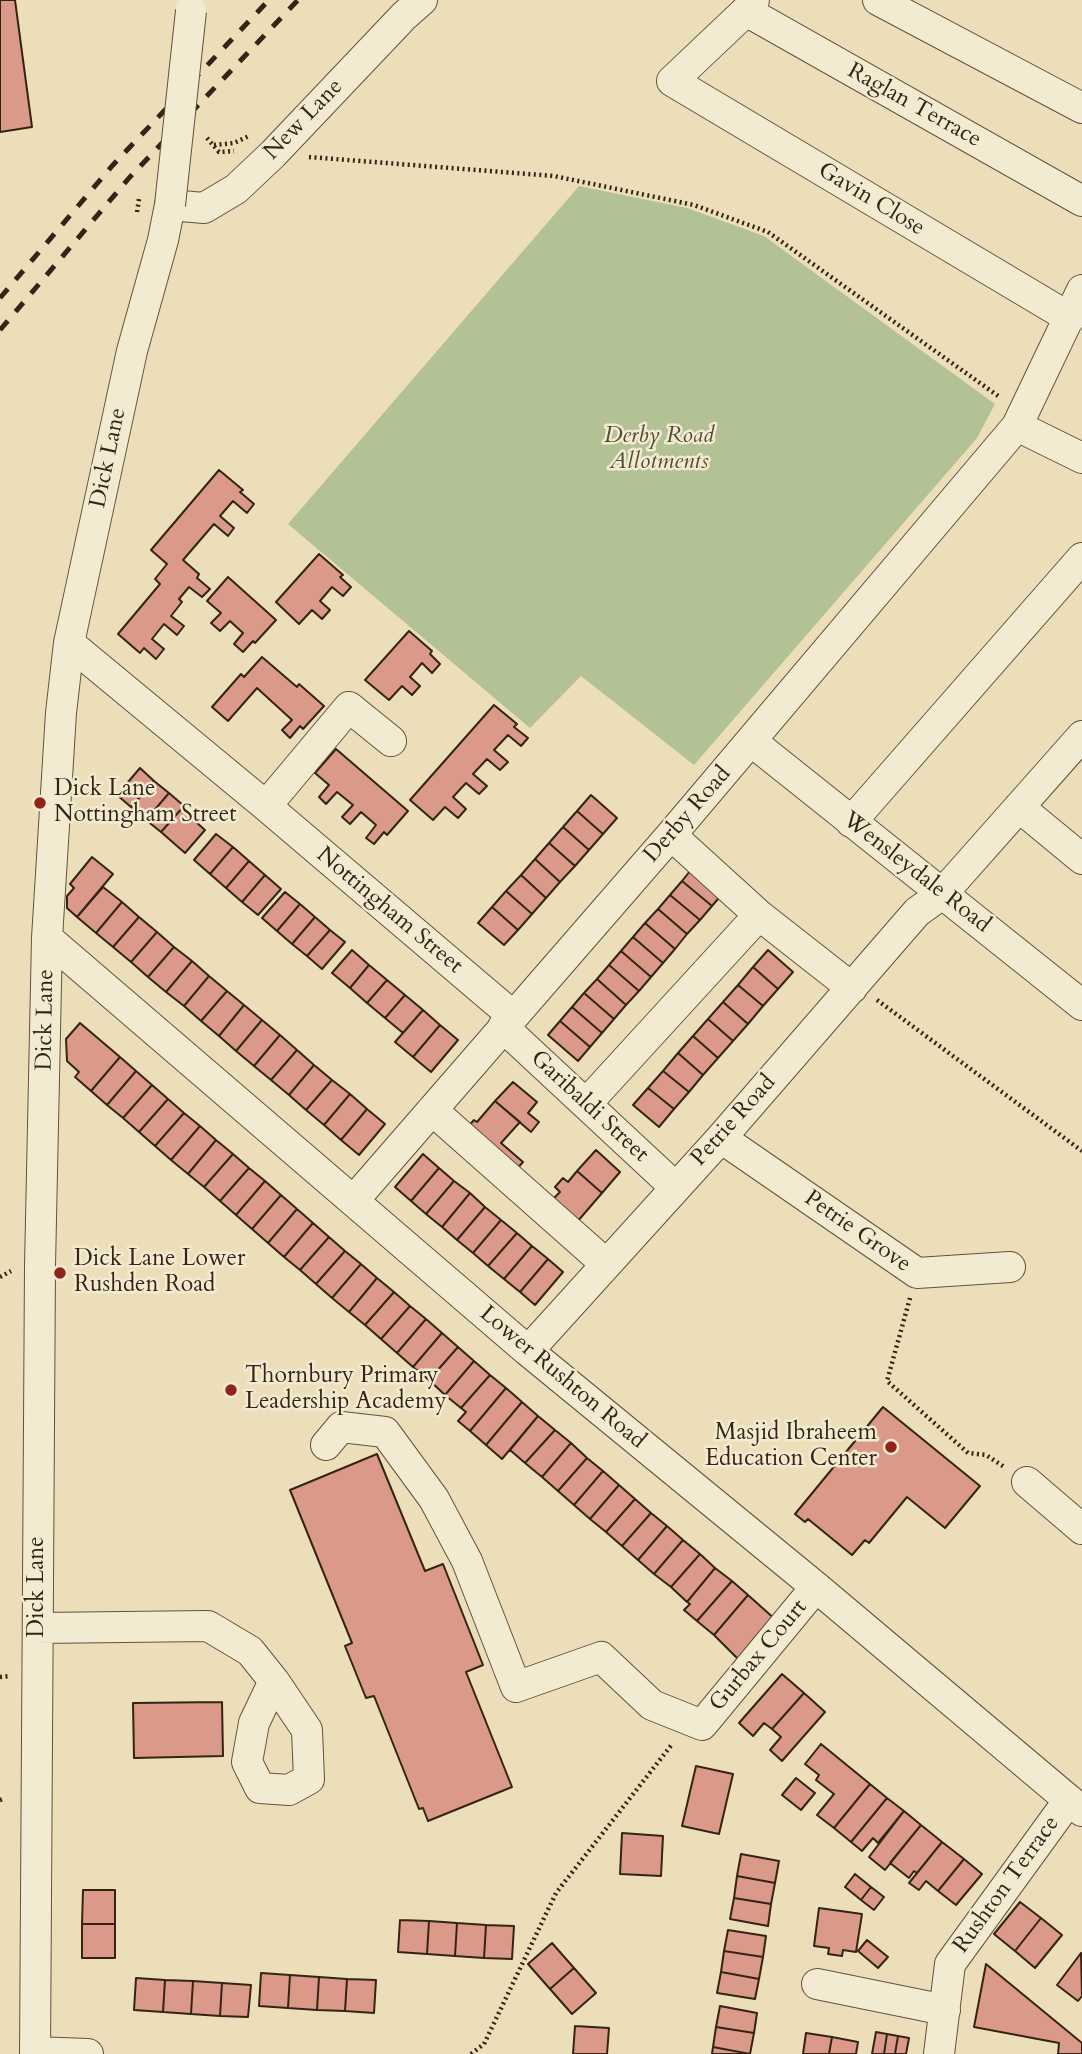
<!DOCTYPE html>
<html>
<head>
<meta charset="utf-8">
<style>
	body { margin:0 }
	canvas { display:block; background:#eddeba }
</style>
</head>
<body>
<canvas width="1082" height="2054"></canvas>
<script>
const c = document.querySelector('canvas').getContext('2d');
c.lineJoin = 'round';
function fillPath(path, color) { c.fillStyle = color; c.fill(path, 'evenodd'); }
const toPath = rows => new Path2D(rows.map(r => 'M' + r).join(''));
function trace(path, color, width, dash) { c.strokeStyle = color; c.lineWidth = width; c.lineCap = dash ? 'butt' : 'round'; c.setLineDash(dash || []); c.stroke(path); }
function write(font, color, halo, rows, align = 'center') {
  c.font = font + ' Cardo,serif'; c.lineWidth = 5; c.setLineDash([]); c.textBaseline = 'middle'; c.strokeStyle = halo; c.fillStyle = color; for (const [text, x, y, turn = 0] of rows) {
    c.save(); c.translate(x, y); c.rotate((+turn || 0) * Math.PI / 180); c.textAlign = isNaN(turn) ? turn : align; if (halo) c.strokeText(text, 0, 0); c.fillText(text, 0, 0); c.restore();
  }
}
const green = toPath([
	[579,186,687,208,764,236,995,404,977,438,694,765,581,676,530,728,288,524]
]);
const building = toPath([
	[0,0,15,0,32,127,0,132,0,0],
	[219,470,243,490,240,492,254,504,247,513,233,501,220,516,234,528,228,536,214,524,183,560,199,574,197,578,210,589,202,597,189,587,179,599,182,602,171,616,184,626,177,635,164,624,152,639,164,649,156,659,144,648,140,653,118,634,160,584,155,579,167,564,151,550,219,470],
	[319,554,343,575,340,577,351,587,343,596,332,587,320,601,330,610,322,619,312,610,299,624,276,602,319,554],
	[228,577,276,620,255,643,253,641,243,652,234,644,243,633,230,621,220,631,211,623,221,613,207,601,228,577],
	[409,631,432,651,430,654,440,664,432,673,422,663,410,677,420,686,412,695,402,686,389,700,365,680,409,631],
	[262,657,297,687,299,684,324,706,303,729,300,726,290,738,282,730,292,720,257,688,228,721,212,707,241,674,244,677,262,657],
	[494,705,517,724,514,727,528,738,521,746,508,735,494,750,508,762,500,770,487,759,473,774,487,786,479,794,466,783,453,797,466,809,458,818,445,807,433,820,410,800,494,705],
	[336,749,408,811,387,835,384,832,374,844,366,838,376,825,361,812,350,824,342,817,353,805,337,792,326,804,319,797,329,785,315,773,336,749],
	[140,768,154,781,131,807,117,795,140,768],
	[154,781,169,793,146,820,131,807,154,781],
	[169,793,184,806,161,832,146,820,169,793],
	[591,795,617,818,603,834,577,811,591,795],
	[184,806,198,818,196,822,205,830,185,853,161,832,184,806],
	[577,811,603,834,589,850,563,827,577,811],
	[563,827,589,850,575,866,549,843,563,827],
	[216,834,233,847,210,874,194,860,216,834],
	[549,843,575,866,560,882,535,859,549,843],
	[233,847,249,861,226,888,210,874,233,847],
	[92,857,113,874,77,917,67,908,67,896,74,888,70,884,92,857],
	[535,859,560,882,546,898,521,875,535,859],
	[249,861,265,875,242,902,226,888,249,861],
	[694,866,724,892,712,906,682,881,694,866],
	[265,875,281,889,258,915,242,902,265,875],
	[521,875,546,898,532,914,506,891,521,875],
	[682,881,712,906,700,920,670,895,682,881],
	[103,887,122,902,96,933,77,917,103,887],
	[506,891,532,914,518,930,492,907,506,891],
	[285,892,300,904,277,931,262,918,285,892],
	[670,895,700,920,687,934,658,909,670,895],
	[122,902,139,917,113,947,96,933,122,902],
	[300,904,315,917,292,944,277,931,300,904],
	[492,907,518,930,504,945,478,923,492,907],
	[658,909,687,934,675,949,645,923,658,909],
	[139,917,157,932,131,962,113,947,139,917],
	[315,917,330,930,307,956,292,944,315,917],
	[645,923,675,949,663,963,633,937,645,923],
	[330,930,345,942,322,969,307,956,330,930],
	[157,932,174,947,148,977,131,962,157,932],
	[633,937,663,963,651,977,621,951,633,937],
	[174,947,192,961,166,992,148,977,174,947],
	[352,950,369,965,350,988,332,973,352,950],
	[768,950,793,972,778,989,753,967,768,950],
	[621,951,651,977,639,991,609,965,621,951],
	[192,961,209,976,184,1006,166,992,192,961],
	[369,965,387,980,367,1003,350,988,369,965],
	[609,965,639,991,626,1005,597,979,609,965],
	[753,967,778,989,763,1006,738,985,753,967],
	[209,976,227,991,201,1021,184,1006,209,976],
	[597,979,626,1005,614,1019,584,993,597,979],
	[387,980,405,995,385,1018,367,1003,387,980],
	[738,985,763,1006,748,1024,723,1002,738,985],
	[227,991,244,1005,219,1036,201,1021,227,991],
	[584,993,614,1019,602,1033,572,1007,584,993],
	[405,995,423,1010,403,1033,385,1018,405,995],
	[723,1002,748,1024,733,1041,708,1019,723,1002],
	[244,1005,262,1020,236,1051,219,1036,244,1005],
	[572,1007,602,1033,590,1047,560,1021,572,1007],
	[423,1010,440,1025,413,1057,395,1042,423,1010],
	[708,1019,733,1041,718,1058,693,1036,708,1019],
	[262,1020,280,1035,254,1066,236,1051,262,1020],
	[560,1021,590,1047,578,1061,548,1035,560,1021],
	[80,1023,120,1057,91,1091,75,1077,79,1072,67,1061,66,1039,80,1023],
	[440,1025,458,1040,431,1072,413,1057,440,1025],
	[280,1035,297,1050,271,1080,254,1066,280,1035],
	[693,1036,718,1058,703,1075,678,1053,693,1036],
	[297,1050,314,1065,289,1095,271,1080,297,1050],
	[678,1053,703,1075,689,1092,663,1071,678,1053],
	[120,1057,136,1071,107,1105,91,1091,120,1057],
	[314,1065,332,1080,306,1110,289,1095,314,1065],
	[136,1071,152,1085,123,1118,107,1105,136,1071],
	[663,1071,689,1092,674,1109,648,1088,663,1071],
	[332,1080,350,1094,324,1125,306,1110,332,1080],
	[513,1082,537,1102,528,1113,539,1122,531,1132,495,1101,513,1082],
	[152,1085,168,1099,139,1132,123,1118,152,1085],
	[648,1088,674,1109,659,1127,633,1105,648,1088],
	[350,1094,367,1109,341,1140,324,1125,350,1094],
	[168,1099,184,1113,155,1146,139,1132,168,1099],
	[495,1101,520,1122,501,1143,523,1162,515,1171,466,1129,474,1120,477,1122,495,1101],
	[367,1109,385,1124,359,1155,341,1140,367,1109],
	[184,1113,200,1126,171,1160,155,1146,184,1113],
	[200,1126,216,1140,188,1174,171,1160,200,1126],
	[216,1140,233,1154,204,1187,188,1174,216,1140],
	[596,1150,620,1172,602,1193,577,1171,596,1150],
	[233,1154,249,1168,220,1201,204,1187,233,1154],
	[423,1154,439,1168,411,1201,395,1187,423,1154],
	[249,1168,265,1181,236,1215,220,1201,249,1168],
	[439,1168,454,1181,426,1214,411,1201,439,1168],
	[577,1171,602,1193,577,1222,552,1200,560,1192,555,1187,563,1178,568,1182,577,1171],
	[265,1181,281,1195,252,1229,236,1215,265,1181],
	[454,1181,470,1193,442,1227,426,1214,454,1181],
	[470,1193,485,1207,457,1240,442,1227,470,1193],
	[281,1195,297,1209,268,1243,252,1229,281,1195],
	[485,1207,501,1220,473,1253,457,1240,485,1207],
	[297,1209,313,1223,284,1257,268,1243,297,1209],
	[501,1220,517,1233,488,1266,473,1253,501,1220],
	[313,1223,329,1237,300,1270,284,1257,313,1223],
	[517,1233,532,1246,504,1279,488,1266,517,1233],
	[329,1237,345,1251,316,1284,300,1270,329,1237],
	[532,1246,548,1259,520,1292,504,1279,532,1246],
	[345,1251,361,1264,332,1298,316,1284,345,1251],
	[548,1259,563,1272,535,1305,520,1292,548,1259],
	[361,1264,377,1278,349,1312,332,1298,361,1264],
	[377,1278,394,1292,365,1325,349,1312,377,1278],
	[394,1292,410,1306,381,1339,365,1325,394,1292],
	[410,1306,426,1319,397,1353,381,1339,410,1306],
	[426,1319,442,1333,413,1367,397,1353,426,1319],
	[442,1333,458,1347,429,1380,413,1367,442,1333],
	[458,1347,474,1361,445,1395,429,1380,458,1347],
	[474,1361,490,1375,461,1408,445,1395,474,1361],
	[490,1375,506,1388,470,1431,458,1421,466,1412,461,1408,490,1375],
	[506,1388,522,1402,486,1445,470,1431,506,1388],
	[522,1402,538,1416,502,1459,486,1445,522,1402],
	[883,1407,980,1486,945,1528,907,1497,869,1543,865,1540,852,1555,808,1519,805,1522,795,1514,883,1407],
	[538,1416,555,1430,525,1463,510,1450,538,1416],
	[555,1430,571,1443,542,1477,525,1463,555,1430],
	[571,1443,587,1458,558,1491,542,1477,571,1443],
	[377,1454,425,1571,443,1564,483,1665,466,1672,512,1787,428,1821,423,1808,419,1809,374,1696,366,1698,345,1646,352,1643,290,1490,377,1454],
	[587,1458,603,1471,574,1505,558,1491,587,1458],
	[603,1471,619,1485,590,1519,574,1505,603,1471],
	[619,1485,635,1499,606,1532,590,1519,619,1485],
	[635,1499,651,1513,622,1546,606,1532,635,1499],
	[651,1513,667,1526,638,1560,622,1546,651,1513],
	[667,1526,683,1540,654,1574,638,1560,667,1526],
	[683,1540,700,1554,671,1587,654,1574,683,1540],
	[700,1554,715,1568,687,1602,671,1587,700,1554],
	[715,1568,732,1581,697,1621,684,1610,690,1604,687,1602,715,1568],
	[732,1581,748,1595,714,1635,697,1621,732,1581],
	[748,1595,777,1621,741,1662,714,1635,748,1595],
	[782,1674,804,1693,772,1729,764,1723,753,1736,739,1723,782,1674],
	[804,1693,825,1712,782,1761,770,1750,781,1737,772,1729,804,1693],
	[222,1702,223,1756,134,1758,133,1703,222,1702],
	[821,1744,870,1784,834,1828,817,1815,834,1794,816,1780,819,1775,805,1764,821,1744],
	[696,1766,733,1774,719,1834,682,1826,696,1766],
	[796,1778,815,1793,801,1810,782,1795,796,1778],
	[870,1784,887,1798,851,1842,834,1828,870,1784],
	[887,1798,904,1811,878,1843,873,1838,862,1851,851,1842,887,1798],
	[904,1811,921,1825,885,1870,869,1857,904,1811],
	[921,1825,942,1842,917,1873,914,1871,909,1878,890,1863,921,1825],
	[622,1833,663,1836,661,1876,620,1874,622,1833],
	[942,1842,964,1859,938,1891,926,1881,919,1890,909,1883,942,1842],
	[741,1854,779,1861,775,1883,737,1876,741,1854],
	[964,1859,982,1874,956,1905,938,1891,964,1859],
	[855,1874,871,1887,861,1900,845,1887,855,1874],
	[737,1876,775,1883,771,1904,734,1898,737,1876],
	[871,1887,884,1897,874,1910,861,1900,871,1887],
	[83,1890,115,1890,115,1924,82,1924,83,1890],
	[734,1898,771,1904,768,1926,730,1919,734,1898],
	[1020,1902,1041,1918,1015,1951,994,1934,1020,1902],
	[819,1908,862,1914,856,1952,843,1950,842,1956,828,1954,829,1948,814,1946,819,1908],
	[1041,1918,1062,1935,1035,1968,1015,1951,1041,1918],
	[400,1920,429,1921,427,1954,398,1952,400,1920],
	[429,1921,457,1923,455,1956,427,1954,429,1921],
	[457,1923,486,1925,484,1958,455,1956,457,1923],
	[82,1924,115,1924,115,1958,82,1958,82,1924],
	[486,1925,514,1926,512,1959,484,1958,486,1925],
	[728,1930,766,1936,763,1957,724,1951,728,1930],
	[867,1940,888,1957,878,1968,858,1951,867,1940],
	[552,1943,574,1968,550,1989,528,1964,552,1943],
	[724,1951,763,1957,759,1979,721,1972,724,1951],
	[1081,1953,1082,1996,1078,2001,1057,1985,1081,1953],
	[986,1964,1082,2043,1082,2054,1058,2054,1059,2043,974,2027,986,1964],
	[574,1968,596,1993,572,2014,550,1989,574,1968],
	[721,1972,759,1979,755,1999,717,1993,721,1972],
	[261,1973,290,1975,288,2008,259,2006,261,1973],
	[290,1975,319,1977,317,2010,288,2008,290,1975],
	[319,1977,347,1979,345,2011,317,2010,319,1977],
	[136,1978,165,1980,163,2012,134,2010,136,1978],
	[347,1979,376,1980,374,2013,345,2011,347,1979],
	[165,1980,193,1981,191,2014,163,2012,165,1980],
	[193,1981,222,1983,220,2016,191,2014,193,1981],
	[222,1983,251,1985,248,2017,220,2016,222,1983],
	[720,2006,757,2013,754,2033,716,2027,720,2006],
	[575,2026,609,2028,607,2054,573,2054,575,2026],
	[716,2027,754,2033,750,2054,713,2047,716,2027],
	[876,2032,887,2034,884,2054,872,2054,876,2032],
	[806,2033,832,2037,829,2054,803,2054,806,2033],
	[887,2034,898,2036,895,2054,884,2054,887,2034],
	[898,2036,909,2038,906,2054,895,2054,898,2036],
	[832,2037,858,2042,856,2054,829,2054,832,2037],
	[713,2047,750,2054,712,2054,713,2047]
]);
const path = toPath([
	[207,138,219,152,234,151],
	[214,145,234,143,249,136],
	[309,157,554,176,694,205,768,232,1001,398],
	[877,1000,1082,1151],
	[0,1277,11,1271],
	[910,1298,887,1381,968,1453,986,1455,1006,1468],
	[0,1677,9,1676],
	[0,1800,3,1799],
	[471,2054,484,2044,556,1893,673,1743]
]);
const minor = toPath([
	[754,0,746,11,672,81,1070,318],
	[878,0,1082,108],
	[746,11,1082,201],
	[1017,426,1082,458],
	[69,643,266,806,513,1016],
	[751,741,1082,1005],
	[266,806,349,707,391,741],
	[1019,807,1082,859],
	[851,822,1082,558],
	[671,835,759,915,852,988],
	[47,938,528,1351,816,1587,1082,1811],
	[503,1027,675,1187],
	[586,1104,759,915],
	[432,1110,606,1264],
	[721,1138,917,1273,1010,1267],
	[354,1200,671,835,1017,426,1082,290],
	[528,1351,721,1138,917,912,942,894,1082,736],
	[326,1445,341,1427,385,1432,434,1499,467,1561,516,1687,601,1657,652,1705,702,1725,816,1587],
	[1027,1482,1082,1529],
	[38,1628,208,1626,250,1651,274,1681,307,1730,309,1779,289,1790,260,1788,247,1762,254,1723,274,1681],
	[817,1984,945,2010],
	[35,2052,88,2054],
	[35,2054,40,1266,47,938,61,713,69,643,132,351,163,240,170,205,204,208,236,189,273,154,404,16,422,0],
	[939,2054,950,1964,1069,1800]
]);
const rail = toPath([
	[0,298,112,166,269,0],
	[0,330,129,178,298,0]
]);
const pathBridge = toPath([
	[137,212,139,199]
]);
const minorBridge = toPath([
	[170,205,191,11]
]);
const markers = [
	[40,803,7,"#8f2418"],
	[60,1273,7,"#8f2418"],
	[231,1390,7,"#8f2418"],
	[891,1447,7,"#8f2418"]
];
const streetNames = [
	["Raglan Terrace",914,106,29],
	["New Lane",304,120,-46],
	["Gavin Close",871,200,31],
	["Dick Lane",109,458,-78],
	["Derby Road",688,815,-49],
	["Wensleydale Road",916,873,38],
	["Nottingham Street",389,911,40],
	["Dick Lane",46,1020,-89],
	["Garibaldi Street",589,1107,43],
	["Petrie Road",734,1121,-48],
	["Petrie Grove",857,1232,35],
	["Lower Rushton Road",562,1378,40],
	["Dick Lane",38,1587,-90],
	["Gurbax Court",759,1656,-50],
	["Rushton Terrace",1007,1885,-54]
];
const parkNames = [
	["Derby Road",659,437],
	["Allotments",659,463]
];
const poiNames = [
	["Dick Lane",54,790],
	["Nottingham Street",54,816],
	["Dick Lane Lower",74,1260],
	["Rushden Road",74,1286],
	["Thornbury Primary",245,1377],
	["Leadership Academy",245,1403],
	["Masjid Ibraheem",877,1434,"right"],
	["Education Center",877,1460,"right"]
];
fillPath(green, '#b2c295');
fillPath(building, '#db9989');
trace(building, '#332414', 2);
trace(minor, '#62523e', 32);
trace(path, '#332414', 4.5, [2, 3.5]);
trace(minor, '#f3ead2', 30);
trace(rail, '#332414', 5, [12, 12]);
trace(minorBridge, '#62523e', 32, []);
trace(pathBridge, '#332414', 4.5, [2, 3.5]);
trace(minorBridge, '#f3ead2', 30);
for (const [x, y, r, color] of markers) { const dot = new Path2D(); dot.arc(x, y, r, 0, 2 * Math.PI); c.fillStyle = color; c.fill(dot); trace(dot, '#f3ead2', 2.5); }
write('23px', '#332414', '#f3ead2', streetNames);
write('italic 23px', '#534c34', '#f3ead2', parkNames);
write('23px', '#332414', '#f3ead2', poiNames, 'left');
</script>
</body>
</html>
